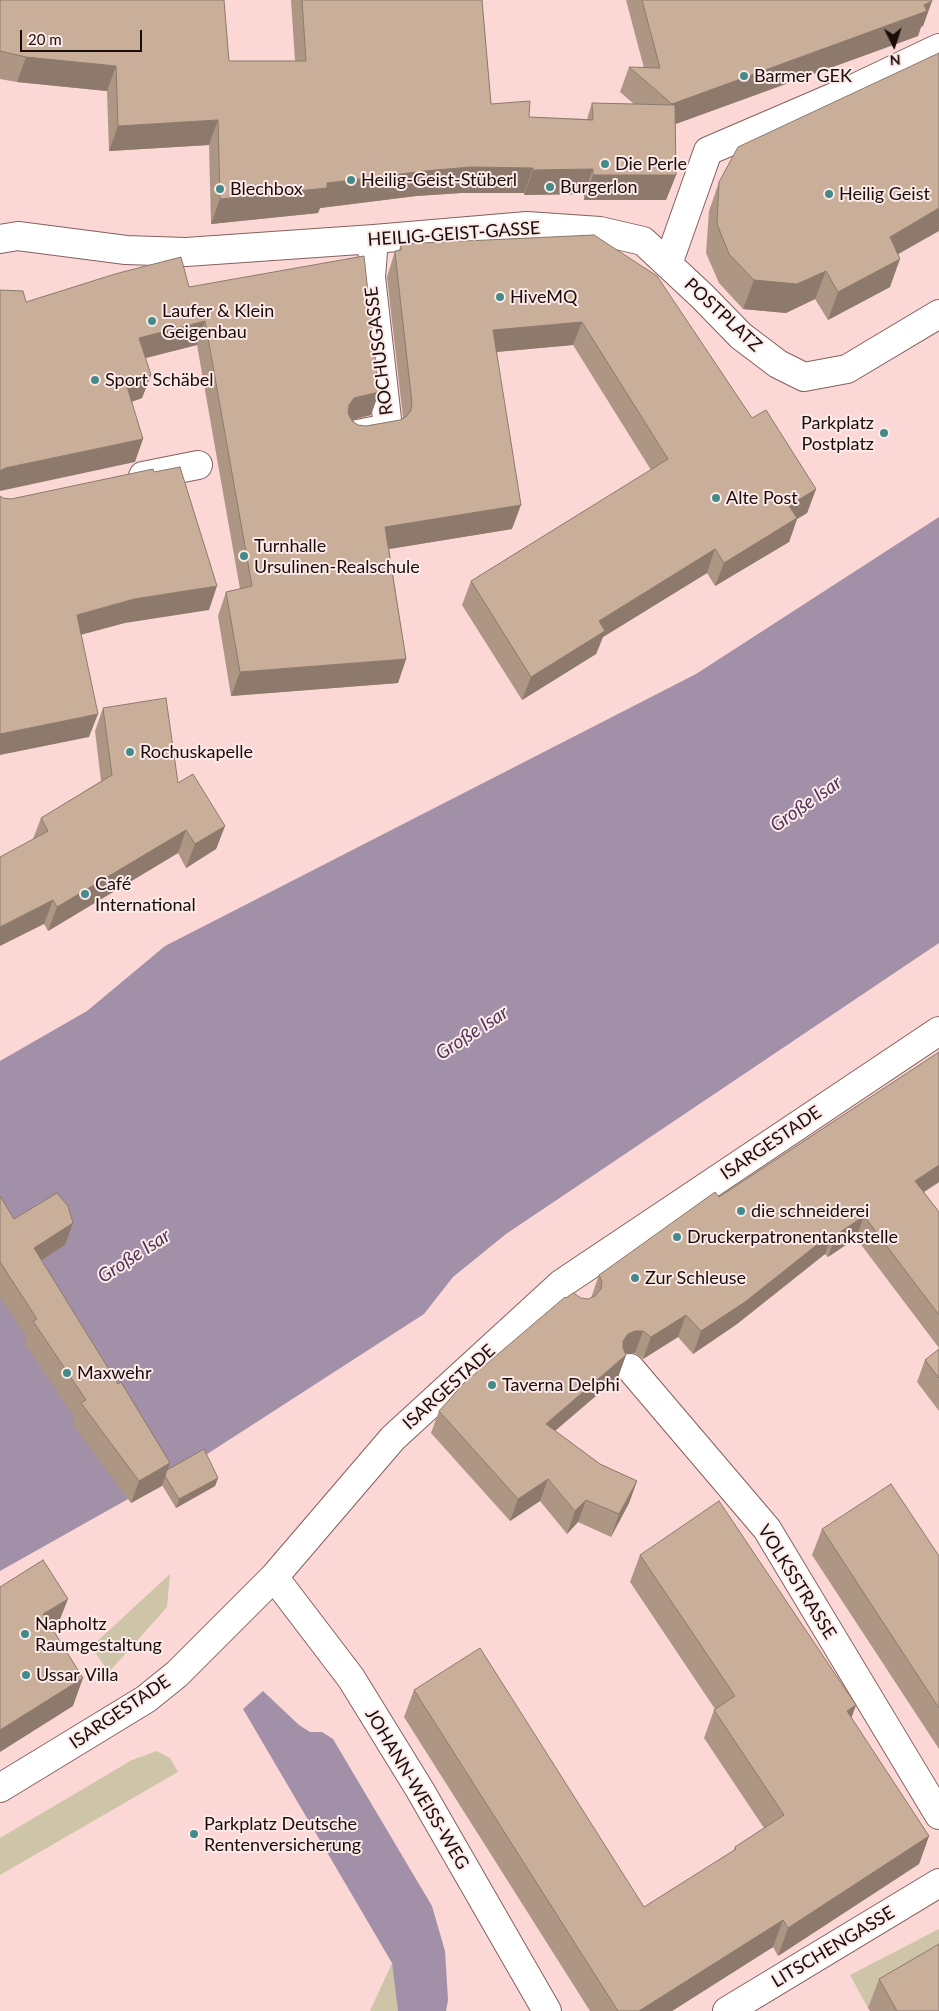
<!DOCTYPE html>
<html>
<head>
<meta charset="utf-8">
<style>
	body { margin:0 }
	#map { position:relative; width:939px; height:2011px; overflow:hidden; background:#fbd8d5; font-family:Lato,sans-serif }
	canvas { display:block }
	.north { position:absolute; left:869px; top:20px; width:50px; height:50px; -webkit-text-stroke:4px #fceae8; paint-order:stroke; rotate:176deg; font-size:14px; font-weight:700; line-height:20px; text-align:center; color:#1a0c0b }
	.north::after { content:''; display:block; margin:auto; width:18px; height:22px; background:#1a0c0b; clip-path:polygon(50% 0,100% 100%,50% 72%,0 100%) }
	.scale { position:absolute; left:20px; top:30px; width:122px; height:22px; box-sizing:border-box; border:2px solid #1a0c0b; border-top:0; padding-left:6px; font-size:15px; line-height:18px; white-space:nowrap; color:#1a0c0b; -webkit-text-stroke:4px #fceae8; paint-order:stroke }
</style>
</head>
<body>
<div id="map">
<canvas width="939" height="2011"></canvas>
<div class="north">N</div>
<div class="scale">20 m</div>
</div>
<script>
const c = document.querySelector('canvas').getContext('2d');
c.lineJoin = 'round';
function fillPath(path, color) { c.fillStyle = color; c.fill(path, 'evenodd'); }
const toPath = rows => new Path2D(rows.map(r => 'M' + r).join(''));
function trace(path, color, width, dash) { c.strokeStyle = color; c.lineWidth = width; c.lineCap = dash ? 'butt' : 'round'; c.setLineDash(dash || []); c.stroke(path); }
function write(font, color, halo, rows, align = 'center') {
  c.font = font + ' Lato,sans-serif'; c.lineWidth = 4; c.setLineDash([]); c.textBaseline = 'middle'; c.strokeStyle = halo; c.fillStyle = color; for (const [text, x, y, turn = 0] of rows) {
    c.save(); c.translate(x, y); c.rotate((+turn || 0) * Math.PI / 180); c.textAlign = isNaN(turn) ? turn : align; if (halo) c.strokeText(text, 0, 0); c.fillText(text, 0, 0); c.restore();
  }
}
const green = toPath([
	[170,1574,167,1607,109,1672,91,1647],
	[157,1751,170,1758,178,1772,0,1875,0,1838,132,1760],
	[939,1929,939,1967,868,2008,850,1975],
	[392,1963,398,2011,370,2011]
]);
const water = toPath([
	[939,517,939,943,506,1234,453,1277,424,1314,201,1458,0,1571,0,1061,87,1011,165,946,696,674],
	[263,1691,299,1725,310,1732,322,1732,333,1739,432,1906,445,1951,448,2000,446,2011,398,2011,392,1963,243,1709]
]);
const street = toPath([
	[0,239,18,236,126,250,186,252,374,239,527,226,600,231,643,241,702,296,741,336,778,364,804,377,847,369,939,314],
	[668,264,708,151,857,87,939,48],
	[358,434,388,428,371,277,374,239],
	[143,476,198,465],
	[630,1368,767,1529,939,1815],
	[274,1577,351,1678,420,1790,547,2011],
	[0,1788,146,1699,177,1674,274,1577,393,1438,561,1284,939,1031],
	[727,2011,939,1883]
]);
const wall = toPath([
	[0,0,229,61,295,61,291,0,482,0,491,104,529,117,587,119,592,103,634,104,620,92,629,67,644,68,626,0,932,0,923,26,921,27,918,36,675,124,676,175,666,200,584,200,584,194,524,195,524,193,461,193,416,196,320,208,318,213,211,224,209,145,109,151,107,91,17,82,0,79],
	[719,182,898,254,890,287,828,320,815,299,786,313,743,309,719,283,706,253,709,211],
	[594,235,752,418,816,489,807,513,797,519,789,542,715,586,707,573,603,637,596,654,522,700,462,605,471,581,651,470,573,345,497,352,512,529,389,549,406,659,398,683,231,696,218,616,226,592,240,589,197,345,145,358,151,375,142,398,132,402,135,462,26,302,189,287,379,392,371,415,352,420,358,425,366,426,400,420,403,418,387,277,395,251,399,250,401,244],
	[103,708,178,783,225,826,216,849,186,868,178,853,48,931,44,924,33,839,41,818,101,781,95,731],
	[939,1052,939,1182,924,1192,939,1212,939,1348,856,1238,828,1257,825,1254,737,1324,693,1354,678,1337,643,1359,635,1353,627,1353,625,1354,626,1355,618,1377,555,1431,600,1464,637,1481,629,1503,611,1537,578,1522,567,1534,540,1501,510,1521,431,1433,439,1411,566,1298,588,1299,591,1298,599,1275],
	[0,1196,14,1219,73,1223,65,1245,42,1260,167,1470,218,1478,215,1486,176,1508,162,1485,131,1503,73,1425,75,1418,25,1344,27,1338,0,1297],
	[939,1349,939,1411,917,1382,925,1360],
	[822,1529,939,1556,939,1749,812,1555],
	[640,1555,856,1705,851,1718,929,1836,919,1864,778,1956,773,1947,672,2011,590,2011,404,1717,414,1690,644,1907,733,1851,735,1847,764,1828,704,1738,714,1710,715,1709,630,1582],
	[879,1979,939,2011,870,2011,868,2008]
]);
const shadedWall = toPath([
	[932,1,923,26,921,27,918,36,662,129,672,104],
	[26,57,116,66,107,91,17,82],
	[218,120,209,145,109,151,118,126],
	[470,167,533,168,524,193,461,193,416,196,320,208,318,213,211,224,220,199,327,183,425,171],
	[593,169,584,194,524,195,533,170],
	[593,175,676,175,666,200,584,200],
	[939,208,939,231,879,265,890,237],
	[900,259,890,287,828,320,838,292],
	[826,271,815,299,786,313,743,309,754,280],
	[205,321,197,345,130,362,139,338],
	[582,322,573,345,484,353,493,330],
	[151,375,142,398,117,406,126,383],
	[379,392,371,415,345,422,349,405,354,398],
	[143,439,135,462,0,491,0,471,5,468],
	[816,489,807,513,797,519,789,542,715,586,724,563,789,506],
	[521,505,512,529,377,551,385,527],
	[715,549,707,573,603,637,596,654,522,700,531,677,599,621],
	[217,586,209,610,125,623,69,638,77,615,134,599],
	[406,659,398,683,231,696,240,672],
	[98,714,89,737,0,755,0,734],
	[225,826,216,849,186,868,195,844],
	[186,830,178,853,48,931,57,907],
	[53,900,44,924,0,946,0,927],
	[939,1165,939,1182,907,1203,915,1181],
	[864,1216,856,1238,828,1257,836,1235],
	[73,1223,65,1245,26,1270,34,1248],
	[833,1232,825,1254,737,1324,693,1354,701,1331],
	[686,1315,678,1337,643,1359,651,1337],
	[635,1331,643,1331,635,1353,627,1353,620,1356,623,1341,628,1334],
	[626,1355,618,1377,537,1446,546,1424],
	[170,1463,162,1486,131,1503,139,1481],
	[218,1478,215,1486,176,1508,179,1499],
	[548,1479,540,1501,510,1521,518,1499],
	[637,1481,629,1503,611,1537,619,1514],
	[586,1500,578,1522,567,1534,575,1511],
	[68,1599,57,1627,33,1643,43,1614],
	[83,1678,73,1706,0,1752,0,1730],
	[856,1705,846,1733,847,1711],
	[929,1836,919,1864,778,1956,788,1928],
	[783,1920,773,1947,672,2011,639,2011]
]);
const building = toPath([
	[0,0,224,0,229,61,306,61,302,0,482,0,491,104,530,101,529,117,593,120,592,103,675,105,676,175,593,175,593,169,533,170,533,168,470,167,425,171,327,183,327,188,220,199,218,120,118,126,116,66,26,57,0,51,0,0],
	[642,0,932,0,932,1,924,5,927,11,672,104,629,67,660,68,642,0],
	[939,53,939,208,890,237,900,259,838,292,826,271,797,284,754,280,729,254,717,224,719,182,738,147,939,53],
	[594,235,657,276,752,418,766,410,816,489,789,506,797,518,724,563,715,549,599,621,605,631,531,677,471,581,668,459,582,322,493,330,521,505,385,527,406,659,240,672,226,592,252,586,205,321,139,338,151,375,126,383,143,439,5,468,0,471,0,290,23,291,26,302,115,274,181,257,189,287,364,256,379,392,354,398,349,405,348,413,352,421,358,425,366,426,400,420,407,416,411,410,412,403,395,253,395,251,401,250,401,244,594,235],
	[180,467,217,586,134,599,77,615,98,714,0,734,0,496,3,498,11,499,153,469,154,472,180,467],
	[166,698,178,783,193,774,225,826,195,844,186,830,57,907,53,900,0,927,0,857,48,831,41,818,112,775,103,708,166,698],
	[939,1052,939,1165,915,1181,939,1212,939,1315,864,1216,836,1235,833,1232,745,1302,701,1331,686,1315,651,1337,643,1331,635,1331,628,1334,623,1341,623,1348,626,1355,546,1424,600,1464,637,1481,619,1514,586,1500,575,1511,548,1479,518,1499,439,1411,464,1383,565,1297,566,1298,573,1293,581,1298,588,1299,595,1296,601,1289,602,1282,599,1275,715,1192,719,1197,939,1052],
	[57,1193,68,1206,73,1223,34,1248,118,1384,121,1382,170,1463,139,1481,81,1403,86,1400,33,1321,37,1319,0,1262,0,1196,14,1219,57,1193],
	[939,1349,939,1378,925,1360,939,1349],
	[204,1449,218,1478,179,1499,165,1476,167,1470,204,1449],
	[891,1484,939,1556,939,1708,822,1529,891,1484],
	[719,1501,856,1705,847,1711,929,1836,788,1928,783,1920,639,2011,618,2011,414,1690,480,1648,644,1907,736,1849,735,1847,784,1815,714,1710,735,1696,640,1555,719,1501],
	[43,1560,68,1599,43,1614,83,1678,0,1730,0,1587,43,1560],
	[939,1944,939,2011,897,2011,879,1979,939,1944]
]);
const markers = [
	[744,76,5,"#438b88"],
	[605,164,5,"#438b88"],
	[351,180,5,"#438b88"],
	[550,187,5,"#438b88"],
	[220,189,5,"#438b88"],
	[829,194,5,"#438b88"],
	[500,297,5,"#438b88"],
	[152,321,5,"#438b88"],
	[95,380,5,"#438b88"],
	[884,433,5,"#438b88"],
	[716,498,5,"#438b88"],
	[244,556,5,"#438b88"],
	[130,752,5,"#438b88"],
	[85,894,5,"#438b88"],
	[741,1211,5,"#438b88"],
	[677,1237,5,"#438b88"],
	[635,1278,5,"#438b88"],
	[67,1373,5,"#438b88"],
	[492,1385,5,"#438b88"],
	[25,1634,5,"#438b88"],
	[26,1675,5,"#438b88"],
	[194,1834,5,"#438b88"]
];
const poiNames = [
	["Barmer GEK",754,76],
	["Die Perle",615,164],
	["Heilig-Geist-Stüberl",361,180],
	["Burgerlon",560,187],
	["Blechbox",230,189],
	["Heilig Geist",839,194],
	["HiveMQ",510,297],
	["Laufer & Klein",162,311],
	["Geigenbau",162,332],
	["Sport Schäbel",105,380],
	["Parkplatz",874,423,"right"],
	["Postplatz",874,444,"right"],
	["Alte Post",726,498],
	["Turnhalle",254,546],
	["Ursulinen-Realschule",254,567],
	["Rochuskapelle",140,752],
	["Café",95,884],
	["International",95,905],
	["die schneiderei",751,1211],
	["Druckerpatronentankstelle",687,1237],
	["Zur Schleuse",645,1278],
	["Maxwehr",77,1373],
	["Taverna Delphi",502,1385],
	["Napholtz",35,1624],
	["Raumgestaltung",35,1645],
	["Ussar Villa",36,1675],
	["Parkplatz Deutsche",204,1824],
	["Rentenversicherung",204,1845]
];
const streetNames = [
	["HEILIG-GEIST-GASSE",454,234,-4],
	["POSTPLATZ",723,315,43],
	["ROCHUSGASSE",379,351,-97],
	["ISARGESTADE",771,1143,-34],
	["ISARGESTADE",449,1387,-42],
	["VOLKSSTRASSE",797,1582,58],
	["ISARGESTADE",120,1712,-34],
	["JOHANN-WEISS-WEG",417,1789,59],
	["LITSCHENGASSE",833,1947,-31]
];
const waterNames = [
	["Große Isar",806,804,-35],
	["Große Isar",472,1033,-33],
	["Große Isar",134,1256,-33]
];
fillPath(green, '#cec4a8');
fillPath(water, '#a28fa8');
trace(street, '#85605d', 30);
trace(street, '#fff', 28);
fillPath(wall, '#ad9684');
fillPath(shadedWall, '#8d7a6c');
fillPath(building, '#c9ae9a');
trace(building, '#8d7a6c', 1);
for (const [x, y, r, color] of markers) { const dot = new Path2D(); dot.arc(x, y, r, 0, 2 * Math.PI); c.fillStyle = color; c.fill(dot); trace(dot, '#fceae8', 2); }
write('18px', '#1a0c0b', '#fceae8', poiNames, 'left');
write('18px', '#1a0c0b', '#fceae8', streetNames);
write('italic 19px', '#51345a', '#fceae8', waterNames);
</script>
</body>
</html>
